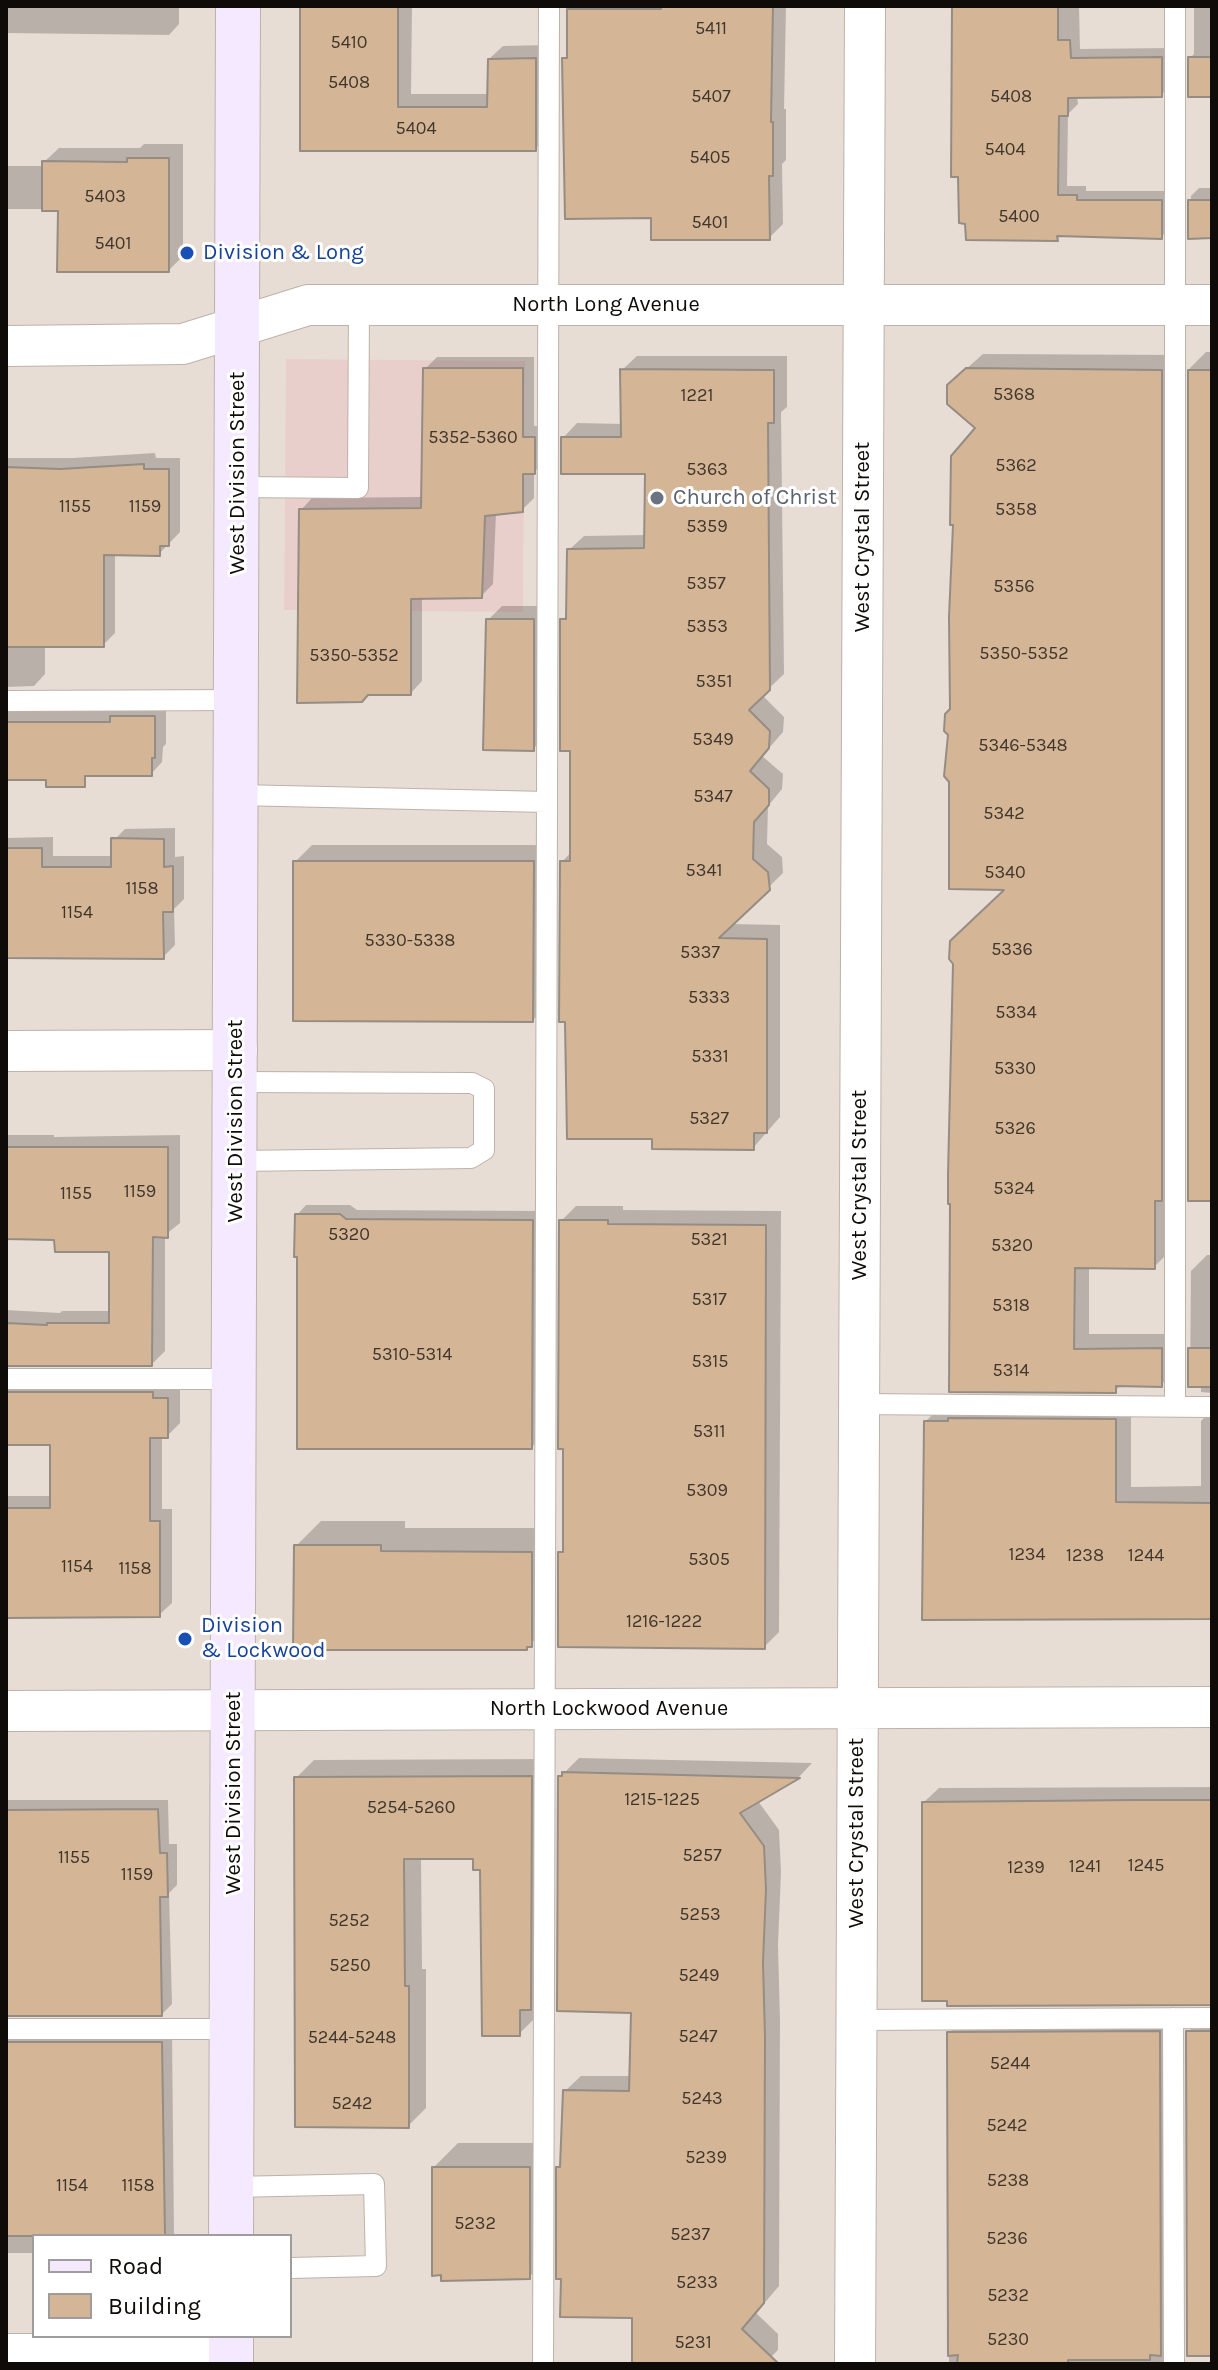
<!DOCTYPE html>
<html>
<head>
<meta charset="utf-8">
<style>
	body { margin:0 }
	#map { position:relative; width:1218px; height:2370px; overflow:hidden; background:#e8ddd5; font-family:Karla,sans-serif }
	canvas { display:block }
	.frame { position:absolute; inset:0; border:8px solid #0e0b08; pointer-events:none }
	.legend { position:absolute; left:32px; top:2234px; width:260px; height:104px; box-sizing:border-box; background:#fff; border:2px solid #9f9d9c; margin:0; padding:10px 14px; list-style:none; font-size:24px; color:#0e0b08 }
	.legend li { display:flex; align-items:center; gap:16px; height:40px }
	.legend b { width:40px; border:2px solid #9f9d9c }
</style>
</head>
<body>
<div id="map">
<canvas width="1218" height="2370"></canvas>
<div class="frame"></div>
<ul class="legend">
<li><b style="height:10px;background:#f5e9ff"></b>Road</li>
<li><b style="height:22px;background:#d4b596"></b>Building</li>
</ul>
</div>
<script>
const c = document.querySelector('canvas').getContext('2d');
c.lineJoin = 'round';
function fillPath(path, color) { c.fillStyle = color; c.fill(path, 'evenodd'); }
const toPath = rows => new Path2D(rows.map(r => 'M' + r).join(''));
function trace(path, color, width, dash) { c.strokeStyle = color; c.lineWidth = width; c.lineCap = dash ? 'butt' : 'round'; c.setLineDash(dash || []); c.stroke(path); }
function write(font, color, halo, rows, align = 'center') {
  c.font = font + ' Karla,sans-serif'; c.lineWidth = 6; c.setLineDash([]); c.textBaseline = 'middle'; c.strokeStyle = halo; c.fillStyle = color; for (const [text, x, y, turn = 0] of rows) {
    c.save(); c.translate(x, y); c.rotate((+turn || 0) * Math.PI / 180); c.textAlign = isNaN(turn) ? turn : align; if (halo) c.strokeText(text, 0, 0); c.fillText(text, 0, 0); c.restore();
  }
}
const commercial = toPath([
	[286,359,525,361,523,612,284,610]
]);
const shadow = toPath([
	[6,6,179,6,179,24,169,35,6,33],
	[302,6,412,6,411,94,489,94,489,59,503,46,549,45,549,135,535,149,302,149],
	[573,6,786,6,784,109,786,109,786,160,782,164,783,224,769,238,653,216,564,59,569,53,569,10],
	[954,6,1079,6,1080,49,1171,48,1171,85,1161,95,1077,96,1078,104,1068,114,1067,186,1086,186,1086,191,1171,191,1171,227,1161,237,1062,234,1057,239],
	[1194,6,1212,6,1212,95,1190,58,1194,54],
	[144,144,183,144,183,256,169,270,60,209,6,209,6,166,44,166,44,162,59,148,140,148],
	[1199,188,1212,188,1212,236,1190,237,1191,196],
	[1206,352,1212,352,1212,1199,1190,1199,1190,368],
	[983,354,1177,355,1170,1251,1154,1267,1089,1266,1089,1334,1177,1334,1177,1369,1161,1385,1122,1384,1115,1391,951,1390,1008,888,952,709,978,428,965,370],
	[637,356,787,356,787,407,781,412,784,674,762,695,784,717,783,732,762,756,783,774,782,789,768,806,767,844,782,857,783,873,731,924,780,925,780,1117,753,1148,654,1137,562,862,572,851,572,750,562,620,568,614,569,550,584,536,646,535,648,472,563,438,577,423,623,424,622,370],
	[437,357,534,357,534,426,546,426,546,461,534,472,534,498,522,510,496,513,493,584,481,596,422,597,422,681,411,693,301,510,312,498,423,497,425,369],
	[155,453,156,458,180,458,180,532,159,554,115,553,115,633,103,645,45,645,45,674,34,686,6,687,6,458,73,458],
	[502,606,547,606,547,735,533,749,488,620],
	[6,695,45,703,45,711,118,711,124,705,166,705,166,744,163,747,162,762,151,774,88,774,84,778,6,778],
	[175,828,175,857,184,856,184,899,174,909,175,945,163,957,6,957,6,838,53,837,53,856,113,856,113,841,125,829],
	[312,845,550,845,549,1004,533,1020,295,862],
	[6,1135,54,1135,54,1137,180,1135,180,1223,165,1235,165,1351,152,1364,6,1364,6,1310,60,1313,62,1311,111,1311,111,1250,55,1238,6,1237],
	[306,1205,350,1205,357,1210,542,1211,541,1437,532,1447,299,1255,297,1215],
	[576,1206,623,1206,623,1210,781,1211,779,1632,764,1647,560,1553,565,1548,561,1221],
	[1207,1255,1212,1255,1212,1393,1201,1392,1201,1385,1190,1385,1191,1271],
	[6,1367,8,1373,180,1385,180,1423,167,1436,162,1436,162,1509,172,1509,172,1603,159,1615,6,1616,6,1496,52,1496,52,1443,6,1443],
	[1131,1404,1131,1487,1201,1486,1201,1421,1212,1410,1212,1618,926,1421,942,1405],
	[321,1521,405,1521,405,1528,556,1528,555,1621,526,1648,296,1546],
	[579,1758,812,1763,799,1777,758,1801,779,1830,781,1872,778,1945,780,2021,779,2286,756,2313,778,2334,778,2350,764,2364,634,2364,634,2316,558,2168,562,2164,565,2091,581,2076,631,2076,633,2011,560,1777],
	[548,1759,537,2016,519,2034,482,1868,475,1857,421,1857,422,1969,426,1969,426,2108,408,2126,296,1778,314,1760],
	[1212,1787,1212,2003,924,1802,939,1788],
	[6,1800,168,1800,169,1844,177,1844,177,1885,169,1893,172,2004,162,2014,6,2014],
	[1212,2017,1212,2354,1188,2032,1202,2018],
	[1174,2018,1175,2339,1163,2350,1163,2364,949,2364,949,2033,963,2019],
	[6,2025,172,2033,174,2236,34,2236,34,2253,6,2253],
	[458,2143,554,2143,554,2253,529,2277,434,2167]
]);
const building = toPath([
	[300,6,398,6,398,107,487,107,488,59,536,58,536,151,300,151,300,6],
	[661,6,773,6,771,122,773,122,773,176,769,176,770,240,651,240,651,218,565,219,562,58,567,58,567,9,661,9,661,6],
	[952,6,1058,6,1058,40,1070,40,1071,58,1162,57,1162,97,1068,98,1068,116,1059,116,1058,195,1077,195,1077,200,1162,200,1162,239,1057,236,1058,241,966,240,965,224,959,223,958,177,951,177,952,6],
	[1188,57,1212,57,1212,97,1188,97,1188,57],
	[127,158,169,158,169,272,57,272,58,211,42,211,42,161,127,162,127,158],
	[1188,200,1212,200,1212,238,1188,239,1188,200],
	[423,368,523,368,523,437,535,437,535,474,523,474,523,512,485,516,482,598,411,599,411,695,368,695,362,702,297,703,299,509,421,508,423,368],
	[966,368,1162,370,1162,1201,1155,1201,1155,1269,1075,1268,1074,1349,1162,1348,1162,1387,1116,1386,1116,1393,949,1392,950,1204,948,1204,948,1174,953,964,949,959,950,941,1004,890,949,889,949,782,944,776,948,735,944,731,945,714,950,709,949,617,953,525,950,525,951,456,975,428,947,404,947,385,966,368],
	[620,369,774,370,774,423,768,423,770,690,749,710,770,731,769,748,750,771,769,789,769,805,754,822,753,859,768,872,770,890,719,938,767,939,767,1133,754,1133,754,1150,652,1149,652,1139,567,1139,565,1022,559,1022,560,861,570,861,570,751,560,751,560,619,566,619,567,549,644,548,645,474,561,474,561,437,621,437,620,369],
	[1188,370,1212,370,1212,1201,1188,1201,1188,370],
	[144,464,144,469,169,469,169,546,160,546,160,556,104,555,104,647,6,647,6,467,60,469,144,464],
	[486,619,534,619,534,751,483,750,486,619],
	[110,716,155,716,155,758,152,758,152,776,85,776,85,787,46,787,46,780,6,780,6,722,110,722,110,716],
	[111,838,164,839,164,867,173,866,173,912,163,912,164,959,6,958,6,848,42,848,42,867,111,867,111,838],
	[293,861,534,861,533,1022,293,1021,293,861],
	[6,1147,168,1147,168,1238,153,1237,152,1366,6,1366,6,1323,47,1325,47,1323,109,1323,109,1252,55,1252,54,1240,6,1239,6,1147],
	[295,1214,340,1214,346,1219,533,1220,532,1449,297,1449,297,1257,294,1257,295,1214],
	[559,1220,608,1220,608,1224,766,1225,765,1649,558,1647,558,1552,563,1552,563,1449,558,1449,559,1220],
	[1188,1348,1212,1348,1212,1387,1188,1387,1188,1348],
	[6,1392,153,1392,153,1398,168,1398,168,1438,150,1438,150,1521,160,1521,160,1617,6,1618,6,1508,50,1508,50,1445,6,1445,6,1392],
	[948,1418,1116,1419,1116,1502,1212,1503,1212,1619,922,1620,924,1421,948,1421,948,1418],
	[294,1545,381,1545,381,1551,532,1552,532,1647,527,1647,527,1650,293,1650,294,1545],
	[562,1772,800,1778,740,1813,764,1846,766,1889,763,1962,765,2037,764,2303,742,2329,779,2364,632,2364,632,2318,560,2317,561,2279,556,2279,556,2167,560,2167,563,2090,629,2091,631,2013,557,2011,558,1776,562,1776,562,1772],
	[532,1776,531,2010,520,2010,520,2036,482,2036,480,1870,473,1870,473,1859,404,1859,405,1986,409,1986,409,2128,295,2127,294,1777,532,1776],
	[1136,1800,1212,1800,1212,2005,947,2006,947,2001,922,2001,922,1802,1136,1800],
	[158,1809,160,1853,167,1853,168,1897,160,1897,162,2016,6,2016,6,1810,158,1809],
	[1160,2031,1161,2356,1150,2355,1150,2360,1068,2360,1068,2364,957,2364,958,2355,948,2356,947,2032,1160,2031],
	[1186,2031,1212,2031,1212,2356,1187,2356,1186,2031],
	[6,2042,162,2042,165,2236,6,2236,6,2042],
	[432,2167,530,2167,530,2279,441,2281,441,2275,432,2276,432,2167]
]);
const lane = toPath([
	[237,487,358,488,359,305],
	[6,701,237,700],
	[237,795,547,802],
	[236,1082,472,1083,484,1089,484,1150,471,1158,236,1161],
	[6,1379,236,1379],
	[859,1404,1212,1407],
	[1175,1406,1175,6],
	[1173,2018,1174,2364],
	[856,2020,1212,2018],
	[6,2029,233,2029],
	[232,2187,374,2184,376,2266,290,2268],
	[543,2364,549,6]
]);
const street = toPath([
	[6,346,183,344,308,305,1212,305],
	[6,1051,237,1050],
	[6,1711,1212,1707],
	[6,2354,231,2354],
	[855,2364,865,6]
]);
const secondary = toPath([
	[231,2236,238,6],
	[231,2364,231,2336]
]);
const markers = [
	[187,253,8,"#1a4fb4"],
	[657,498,8,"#6b7280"],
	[185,1639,8,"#1a4fb4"]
];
const numberNames = [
	["5411",711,29],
	["5410",349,43],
	["5408",349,83],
	["5407",711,97],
	["5408",1011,97],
	["5404",416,129],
	["5404",1005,150],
	["5405",710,158],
	["5403",105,197],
	["5400",1019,217],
	["5401",710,223],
	["5401",113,244],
	["5368",1014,395],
	["1221",697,396],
	["5352-5360",473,438],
	["5362",1016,466],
	["5363",707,470],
	["1155",75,507],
	["1159",145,507],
	["5358",1016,510],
	["5359",707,527],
	["5357",706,584],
	["5356",1014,587],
	["5353",707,627],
	["5350-5352",1024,654],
	["5350-5352",354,656],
	["5351",714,682],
	["5349",713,740],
	["5346-5348",1023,746],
	["5347",713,797],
	["5342",1004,814],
	["5341",704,871],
	["5340",1005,873],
	["1158",142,889],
	["1154",77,913],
	["5330-5338",410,941],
	["5336",1012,950],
	["5337",700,953],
	["5333",709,998],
	["5334",1016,1013],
	["5331",710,1057],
	["5330",1015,1069],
	["5327",709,1119],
	["5326",1015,1129],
	["5324",1014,1189],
	["1159",140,1192],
	["1155",76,1194],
	["5320",349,1235],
	["5321",709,1240],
	["5320",1012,1246],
	["5317",709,1300],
	["5318",1011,1306],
	["5310-5314",412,1355],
	["5315",710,1362],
	["5314",1011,1371],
	["5311",709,1432],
	["5309",707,1491],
	["1234",1027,1555],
	["1238",1085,1556],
	["1244",1146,1556],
	["5305",709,1560],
	["1154",77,1567],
	["1158",135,1569],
	["1216-1222",664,1622],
	["1215-1225",662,1800],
	["5254-5260",411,1808],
	["5257",702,1856],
	["1155",74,1858],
	["1245",1146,1866],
	["1241",1085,1867],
	["1239",1026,1868],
	["1159",137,1875],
	["5253",700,1915],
	["5252",349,1921],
	["5250",350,1966],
	["5249",699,1976],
	["5247",698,2037],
	["5244-5248",352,2038],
	["5244",1010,2064],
	["5243",702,2099],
	["5242",352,2104],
	["5242",1007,2126],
	["5239",706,2158],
	["5238",1008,2181],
	["1154",72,2186],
	["1158",138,2186],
	["5232",475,2224],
	["5237",690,2235],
	["5236",1007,2239],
	["5233",697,2283],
	["5232",1008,2296],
	["5230",1008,2340],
	["5231",693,2343]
];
const transitNames = [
	["Division & Long",203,253],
	["Division",201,1626],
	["& Lockwood",201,1651]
];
const streetNames = [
	["North Long Avenue",606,305],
	["West Division Street",238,473,-90],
	["West Crystal Street",863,537,-90],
	["West Division Street",236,1121,-90],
	["West Crystal Street",860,1185,-90],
	["North Lockwood Avenue",609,1709],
	["West Division Street",234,1793,-90],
	["West Crystal Street",857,1833,-90]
];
const worshipNames = [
	["Church of Christ",673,498]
];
fillPath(commercial, '#e9cfcc');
fillPath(shadow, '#0003');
fillPath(building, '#d4b596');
trace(building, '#958c83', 2);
trace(lane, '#bcb2a9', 22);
trace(street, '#bcb2a9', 42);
trace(secondary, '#bcb2a9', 46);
trace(lane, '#fff', 20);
trace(street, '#fff', 40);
trace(secondary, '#f5e9ff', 44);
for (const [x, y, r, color] of markers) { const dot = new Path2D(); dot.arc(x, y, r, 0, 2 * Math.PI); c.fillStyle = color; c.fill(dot); trace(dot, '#fff', 3); }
write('18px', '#40362c', null, numberNames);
write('22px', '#164399', '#fff', transitNames, 'left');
write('22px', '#0e0b08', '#fff', streetNames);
write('22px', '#5b616d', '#fff', worshipNames, 'left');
</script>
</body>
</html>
